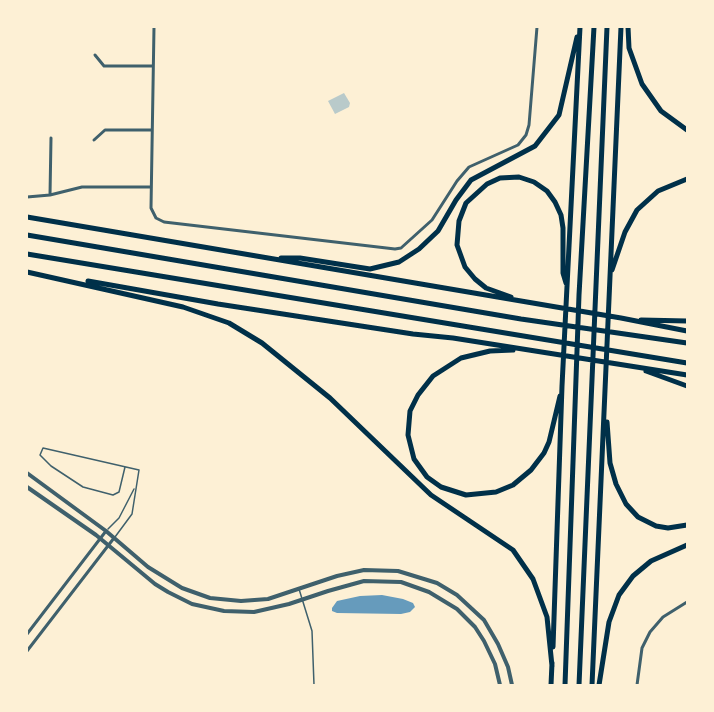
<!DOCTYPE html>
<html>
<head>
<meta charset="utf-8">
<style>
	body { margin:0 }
	#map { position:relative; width:714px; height:712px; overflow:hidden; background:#fdf0d5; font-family:Manrope,sans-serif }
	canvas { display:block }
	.frame { position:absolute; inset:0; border:28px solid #fdf0d5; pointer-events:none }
</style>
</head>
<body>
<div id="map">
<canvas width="714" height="712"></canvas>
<div class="frame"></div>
</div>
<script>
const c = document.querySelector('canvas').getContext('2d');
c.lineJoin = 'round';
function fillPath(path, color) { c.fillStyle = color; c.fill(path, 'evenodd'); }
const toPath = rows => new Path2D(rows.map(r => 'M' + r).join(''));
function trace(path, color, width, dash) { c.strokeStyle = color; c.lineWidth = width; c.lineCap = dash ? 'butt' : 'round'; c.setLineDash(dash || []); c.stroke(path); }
const green = toPath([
	[344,93,350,103,349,107,335,114,328,101]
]);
const water = toPath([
	[382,595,403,599,413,603,415,607,410,612,401,614,337,613,332,611,332,608,337,601,360,596]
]);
const service = toPath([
	[108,529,119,518,134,489],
	[115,537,132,514,139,470,43,448,40,455,51,466,83,487,113,495,119,492,125,467],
	[299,589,312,631,314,685]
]);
const minor = toPath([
	[154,27,151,208,156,218,164,222,395,249,401,248,432,220,457,181,469,167,518,145,526,135,529,125,537,27],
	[95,55,104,66,153,66],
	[94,140,105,130,151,130],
	[50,195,51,138],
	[27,197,50,195,82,187,151,187],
	[27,634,106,531],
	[27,651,114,538],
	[637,685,642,648,650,632,663,617,687,602]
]);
const tertiary = toPath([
	[27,473,106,531,148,567,182,588,210,598,241,601,268,599,337,576,364,570,398,571,437,583,457,595,484,620,498,644,508,667,512,685],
	[27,487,96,535,155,584,168,592,192,604,224,611,254,612,289,604,328,591,364,581,401,582,429,592,457,609,475,627,484,641,495,664,500,685]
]);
const motorway = toPath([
	[628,27,629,48,642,84,661,111,687,130],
	[27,217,621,318,687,331],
	[27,235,521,319,687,343],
	[27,254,687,363],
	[281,258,300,258,370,269,399,262,419,249,438,231,456,200,471,180,535,146,559,115,577,37],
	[612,270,625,232,637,210,658,191,687,179],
	[27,272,183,307,229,323,262,343,330,398,431,495,513,550,533,579,547,617,552,666],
	[88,281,218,304,413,334,453,338,687,375],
	[511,297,486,288,475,279,465,267,457,245,459,221,466,203,487,184,500,178,519,177,534,182,547,191,555,202,561,215,563,228,563,273,566,283],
	[641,320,687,321],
	[513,350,490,351,461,358,433,376,418,395,410,411,408,435,414,459,427,477,441,487,466,495,496,492,513,485,531,470,544,453,549,442,560,396],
	[646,371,687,386],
	[607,422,610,463,616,484,626,504,638,517,656,526,668,528,687,525],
	[553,647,562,386,580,27],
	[551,685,552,663],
	[565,685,579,295,594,27],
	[579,685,607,27],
	[592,685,621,27],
	[599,685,609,622,619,595,633,576,651,561,687,545]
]);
fillPath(green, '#b9caca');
fillPath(water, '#669bbc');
trace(service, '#3f606c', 1.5);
trace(minor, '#3f606c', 3);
trace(tertiary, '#3f606c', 4);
trace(motorway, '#003049', 5);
</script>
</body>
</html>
